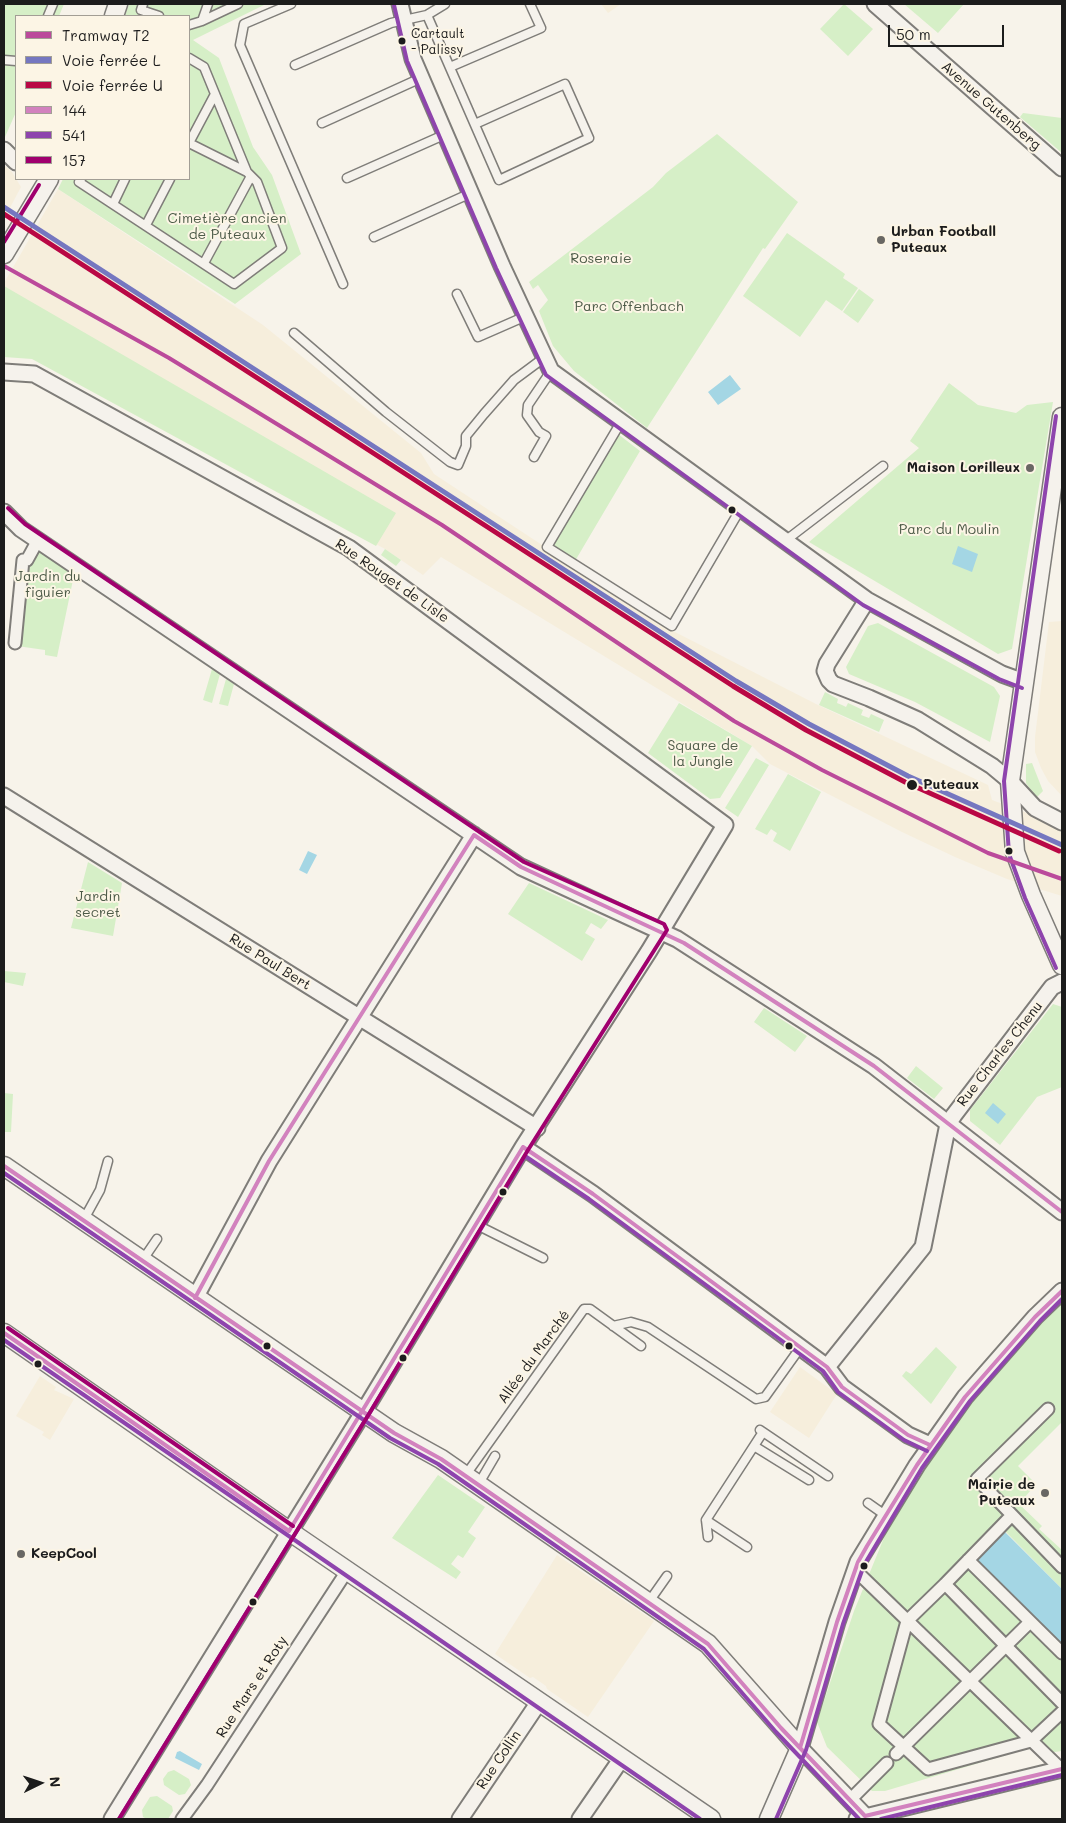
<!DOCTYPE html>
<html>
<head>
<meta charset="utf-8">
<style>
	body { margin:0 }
	#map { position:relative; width:1066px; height:1823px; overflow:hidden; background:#f7f3ea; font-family:Mali,sans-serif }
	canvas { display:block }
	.frame { position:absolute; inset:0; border:5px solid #1c1c1c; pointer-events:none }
	.legend { position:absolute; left:15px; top:15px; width:175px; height:165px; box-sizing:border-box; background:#fcf5e5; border:1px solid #a29e95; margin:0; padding:6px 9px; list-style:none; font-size:15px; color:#1c1c1c }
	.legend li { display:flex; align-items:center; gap:10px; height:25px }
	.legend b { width:25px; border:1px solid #a29e95 }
	.north { position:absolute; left:15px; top:1758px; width:50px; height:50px; -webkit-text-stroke:4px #fcf5e5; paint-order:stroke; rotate:86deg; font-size:14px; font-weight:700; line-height:20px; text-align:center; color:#1c1c1c }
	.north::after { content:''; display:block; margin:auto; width:18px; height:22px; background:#1c1c1c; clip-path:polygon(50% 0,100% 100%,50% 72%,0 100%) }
	.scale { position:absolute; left:888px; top:25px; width:116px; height:22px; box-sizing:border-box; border:2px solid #1c1c1c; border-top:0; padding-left:6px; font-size:15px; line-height:18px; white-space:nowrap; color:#1c1c1c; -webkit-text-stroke:4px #fcf5e5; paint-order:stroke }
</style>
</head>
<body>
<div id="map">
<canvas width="1066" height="1823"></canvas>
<div class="frame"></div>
<ul class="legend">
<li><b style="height:6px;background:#bb4a9b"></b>Tramway T2</li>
<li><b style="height:6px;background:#7577c0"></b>Voie ferrée L</li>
<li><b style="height:6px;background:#b90845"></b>Voie ferrée U</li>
<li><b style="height:6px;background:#d282be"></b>144</li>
<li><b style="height:6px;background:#8e44ad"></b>541</li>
<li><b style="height:6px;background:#a0006e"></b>157</li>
</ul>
<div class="north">N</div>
<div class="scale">50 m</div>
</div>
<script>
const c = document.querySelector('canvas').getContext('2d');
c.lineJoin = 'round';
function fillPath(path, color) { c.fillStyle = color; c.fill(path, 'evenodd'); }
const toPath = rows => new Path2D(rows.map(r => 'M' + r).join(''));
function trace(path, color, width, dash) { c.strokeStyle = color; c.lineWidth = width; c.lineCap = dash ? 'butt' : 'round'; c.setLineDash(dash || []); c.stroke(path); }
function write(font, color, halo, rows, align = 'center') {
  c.font = font + ' Mali,sans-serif'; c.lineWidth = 4; c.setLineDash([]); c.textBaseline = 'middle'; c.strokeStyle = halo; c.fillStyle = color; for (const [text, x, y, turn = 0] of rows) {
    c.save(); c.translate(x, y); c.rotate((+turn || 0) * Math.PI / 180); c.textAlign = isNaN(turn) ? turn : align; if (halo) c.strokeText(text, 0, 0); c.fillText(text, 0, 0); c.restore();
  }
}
const built = toPath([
	[601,4,621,4,608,13],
	[4,165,12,172,21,187,4,219],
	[58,189,263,325,421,453,434,474,673,631,818,705,988,785,992,800,1062,826,1062,896,1007,879,955,857,902,832,770,764,752,746,441,557,423,575,385,549,183,440,4,322,4,283],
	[1062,621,1062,796,1048,781,1041,768,1035,752,1035,737,1049,622],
	[800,1367,837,1394,809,1438,770,1412],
	[40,1376,56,1387,54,1390,74,1399,50,1440,42,1435,44,1432,16,1416],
	[557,1555,654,1621,588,1717,547,1689,546,1686,533,1677,530,1678,495,1654]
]);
const green = toPath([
	[4,4,64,4,59,16,16,16,16,112,5,137],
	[129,4,266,4,193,40,219,58,253,147,272,175,301,254,235,304,58,189,63,179,189,179,189,16,125,16],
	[844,4,873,29,848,56,820,29],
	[904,4,964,4,938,33],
	[1023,113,1062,118,1062,153,1020,117],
	[717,134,798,202,765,249,763,248,647,428,574,371,553,346,539,311,548,300,538,285,533,289,529,282,653,187,666,173],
	[787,233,845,274,843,278,858,288,842,311,826,300,800,337,743,296],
	[4,286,396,513,376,546,32,359,4,357],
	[859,289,874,300,858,323,843,312],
	[949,383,978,405,1016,413,1027,405,1053,402,1012,649,998,654,809,542,919,448,910,441],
	[618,434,640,451,575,561,550,544],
	[37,549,74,575,57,657,45,655,45,650,17,646,27,566],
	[385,549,401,560,396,566,381,555],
	[878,623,994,687,1000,696,990,742,915,702,849,674,846,667,868,626],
	[212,669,220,674,212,703,203,700],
	[226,679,234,684,228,706,219,704],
	[825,692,838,699,837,703,842,705,846,707,848,703,863,710,861,715,869,718,871,714,884,720,879,732,819,705],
	[679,703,752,746,720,798,710,799,648,753],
	[756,758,769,765,738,817,725,808],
	[1032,763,1043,791,1036,798,1026,783,1026,764],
	[788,774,821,792,790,851,773,841,777,833,771,829,767,835,755,829],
	[88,862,122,883,113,936,71,928],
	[529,883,608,920,601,929,591,923,585,933,595,939,582,961,508,914],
	[4,971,26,973,23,986,4,982],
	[1053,1004,1062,1007,1062,1087,1037,1097,1000,1145,970,1121,970,1110],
	[764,1008,807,1036,795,1052,754,1022],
	[916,1066,943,1088,934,1099,907,1078],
	[4,1093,13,1094,11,1132,4,1132],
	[1062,1302,1062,1422,1018,1466,1036,1484,1019,1504,1042,1526,1039,1529,1062,1550,1062,1589,1003,1529,1062,1646,1062,1751,1040,1754,1033,1747,885,1791,872,1791,827,1747,817,1722,854,1611,895,1511,960,1414,972,1397,1027,1336],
	[936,1347,957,1367,931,1404,902,1376,906,1371,911,1374],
	[438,1475,485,1507,468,1532,476,1538,463,1558,458,1555,451,1564,461,1572,456,1579,392,1538],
	[174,1770,189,1779,191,1785,185,1794,179,1795,164,1785,163,1779,168,1772],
	[157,1796,172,1806,173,1811,168,1819,147,1819,143,1817,142,1810,150,1797]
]);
const water = toPath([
	[730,375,741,389,718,405,708,392],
	[958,546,978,554,972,572,952,564],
	[308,851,317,855,307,874,299,870],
	[993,1103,1006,1114,998,1124,985,1113],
	[1002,1529,1062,1589,1062,1646,974,1557],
	[180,1751,202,1764,199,1770,175,1758,177,1752]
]);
const service = toPath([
	[143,4,141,10,159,16],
	[291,4,244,24,240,45,343,284],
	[427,15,445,4],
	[48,16,53,4],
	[202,21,208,4],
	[189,25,202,21,238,4],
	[4,60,16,61],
	[295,65,391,23,427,15,499,180,589,138,565,84,475,124],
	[450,67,541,28,530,4],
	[322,123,421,78],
	[189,143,247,172],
	[189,143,215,94],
	[347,178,446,134],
	[81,179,79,182,234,284,282,248,257,182,247,172,204,67,189,58],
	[113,204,125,179],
	[146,225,170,179],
	[374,237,471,193],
	[204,263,251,176],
	[457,294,478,337,526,316],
	[294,333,386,412,450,462,458,465,466,446,466,436,484,414,514,380,545,357],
	[621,422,547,547,672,626,741,508],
	[534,457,546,436,539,432,527,415,528,405,551,371],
	[785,541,883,466],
	[83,1221,100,1190,108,1161],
	[477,1225,543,1258],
	[142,1261,157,1239],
	[613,1326,631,1322,648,1327,756,1399,765,1397,800,1348],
	[760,1430,828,1476],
	[754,1446,809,1480],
	[465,1476,584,1309,590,1309,641,1346],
	[478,1485,495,1456],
	[868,1503,885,1515],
	[706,1520,747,1547],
	[708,1537,706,1520,763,1432],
	[648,1603,667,1576]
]);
const pedestrian = toPath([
	[15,643,23,560,27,560,38,540],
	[1048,1409,977,1479,1012,1515,945,1584,1062,1703],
	[1012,1515,1062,1567],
	[968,1560,1062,1653],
	[855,1570,1061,1769],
	[945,1584,907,1621,879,1724,928,1769,1031,1741,1062,1712],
	[896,1754,1030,1622],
	[850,1800,887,1763],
	[182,1819,207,1785,347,1571]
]);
const minor = toPath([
	[400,4,413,59,502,266,551,371,867,600,1002,674,1024,682],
	[875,4,1062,168],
	[4,150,16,162],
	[4,372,34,374,349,548,725,825,649,951,523,1147,364,1411,112,1819],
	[4,512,21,529,521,867,677,939,874,1066,1062,1212],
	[867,600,827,664,825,671,829,680,833,684,869,698,918,720,992,766,1010,781,1035,808,1062,822],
	[4,796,537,1128],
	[523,1147,593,1194,827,1367,842,1387,908,1435,930,1445],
	[195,1298,269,1161,474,835],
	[827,1367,923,1247,948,1124,954,1115,1052,987,1062,982],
	[460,1819,539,1702],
	[580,1819,622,1758],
	[857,1819,1062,1769],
	[868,1819,800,1748,837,1622,858,1562,917,1465,965,1397,1035,1317,1062,1291]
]);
const tertiary = toPath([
	[114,16,118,4],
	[4,254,49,179],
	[1062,417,1010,781,1015,852,1031,895,1062,965],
	[4,1166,394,1433,441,1459,708,1644,800,1748,769,1819],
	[4,1333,289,1531,711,1819]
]);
const bus1 = toPath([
	[523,1147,593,1194,827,1367,842,1387,908,1435,930,1445],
	[4,1166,394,1433,441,1459,708,1644,781,1728,865,1816],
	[195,1298,269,1161,474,835,521,867,684,943,874,1066,1062,1212],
	[4,1333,289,1531],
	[289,1531,523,1147],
	[800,1748,837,1622,858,1562,867,1546,917,1465,965,1397,1035,1317,1062,1291],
	[865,1816,1062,1769]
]);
const bus2 = toPath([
	[394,5,407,61,496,268,546,375,863,605,999,679,1022,688],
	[1056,416,1004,781,1009,854,1025,898,1056,968],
	[4,1173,390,1438,438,1464,704,1649,776,1732,859,1819],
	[4,1340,700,1819],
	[119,1819,369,1414,525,1156,589,1199,823,1371,838,1392,904,1440,927,1451],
	[776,1819,806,1750,843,1624,864,1565,922,1468,970,1401,1040,1321,1062,1299],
	[881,1819,1062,1775]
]);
const bus3 = toPath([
	[4,242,39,185],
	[8,508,25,524,524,862,664,924,667,930,528,1150,369,1414,119,1819],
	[8,1328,293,1526]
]);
const rail1 = toPath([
	[4,207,736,681,809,724,908,776,1062,845]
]);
const rail2 = toPath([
	[4,214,733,686,806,730,905,782,1059,851]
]);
const tram1 = toPath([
	[4,266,169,358,442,525,734,721,822,770,988,853,1062,879]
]);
const markers = [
	[402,41,4.5,"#1c1c1c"],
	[881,240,5,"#696764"],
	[1030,468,5,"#696764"],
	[732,510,4.5,"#1c1c1c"],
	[912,785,6,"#1c1c1c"],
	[1009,851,4.5,"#1c1c1c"],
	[503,1192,4.5,"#1c1c1c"],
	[267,1346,4.5,"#1c1c1c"],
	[789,1346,4.5,"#1c1c1c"],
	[403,1358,4.5,"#1c1c1c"],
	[38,1364,4.5,"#1c1c1c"],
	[1045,1493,5,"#696764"],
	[21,1554,5,"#696764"],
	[864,1566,4.5,"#1c1c1c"],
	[253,1602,4.5,"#1c1c1c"]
];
const busNames = [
	["Cartault",411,34],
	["- Palissy",411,50]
];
const streetNames = [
	["Avenue Gutenberg",991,106,41],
	["Rue Rouget de Lisle",392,581,35],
	["Rue Paul Bert",270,962,32],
	["Rue Charles Chenu",1000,1054,-52],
	["Allée du Marché",534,1357,-54],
	["Rue Mars et Roty",252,1687,-57],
	["Rue Collin",499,1760,-56]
];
const parkNames = [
	["Cimetière ancien",227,219],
	["de Puteaux",227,235],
	["Roseraie",601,259],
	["Parc Offenbach",629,307],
	["Parc du Moulin",949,530],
	["Jardin du",48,577],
	["figuier",48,593],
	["Square de",703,746],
	["la Jungle",703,762],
	["Jardin",98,897],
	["secret",98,913]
];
const poiNames = [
	["Urban Football",891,232],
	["Puteaux",891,248],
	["Maison Lorilleux",1020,468,"right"],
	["Mairie de",1035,1485,"right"],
	["Puteaux",1035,1501,"right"],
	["KeepCool",31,1554]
];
const stopNames = [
	["Puteaux",923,785]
];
fillPath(built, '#f6eedc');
fillPath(green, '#d6efc7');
fillPath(water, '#a4d6e4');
trace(service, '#7f7d79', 11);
trace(pedestrian, '#7f7d79', 15);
trace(minor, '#7f7d79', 19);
trace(tertiary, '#7f7d79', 21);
trace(service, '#f5f2ec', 8);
trace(pedestrian, '#f5f2ec', 11);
trace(minor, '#f5f2ec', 15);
trace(tertiary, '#f5f2ec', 18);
trace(bus1, '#d282be', 4);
trace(bus2, '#8e44ad', 4);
trace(bus3, '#a0006e', 4);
trace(rail1, '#7577c0', 5);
trace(rail2, '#b90845', 5);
trace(tram1, '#bb4a9b', 4);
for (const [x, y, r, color] of markers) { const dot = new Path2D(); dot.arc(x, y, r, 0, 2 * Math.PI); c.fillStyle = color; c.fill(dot); trace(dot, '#fcf5e5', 2); }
write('13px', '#1c1c1c', '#fcf5e5', busNames, 'left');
write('14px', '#1c1c1c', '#fcf5e5', streetNames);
write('14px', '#4c5a47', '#fcf5e5', parkNames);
write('bold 14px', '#1c1c1c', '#fcf5e5', poiNames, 'left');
write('bold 14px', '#1c1c1c', '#fcf5e5', stopNames, 'left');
</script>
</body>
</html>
